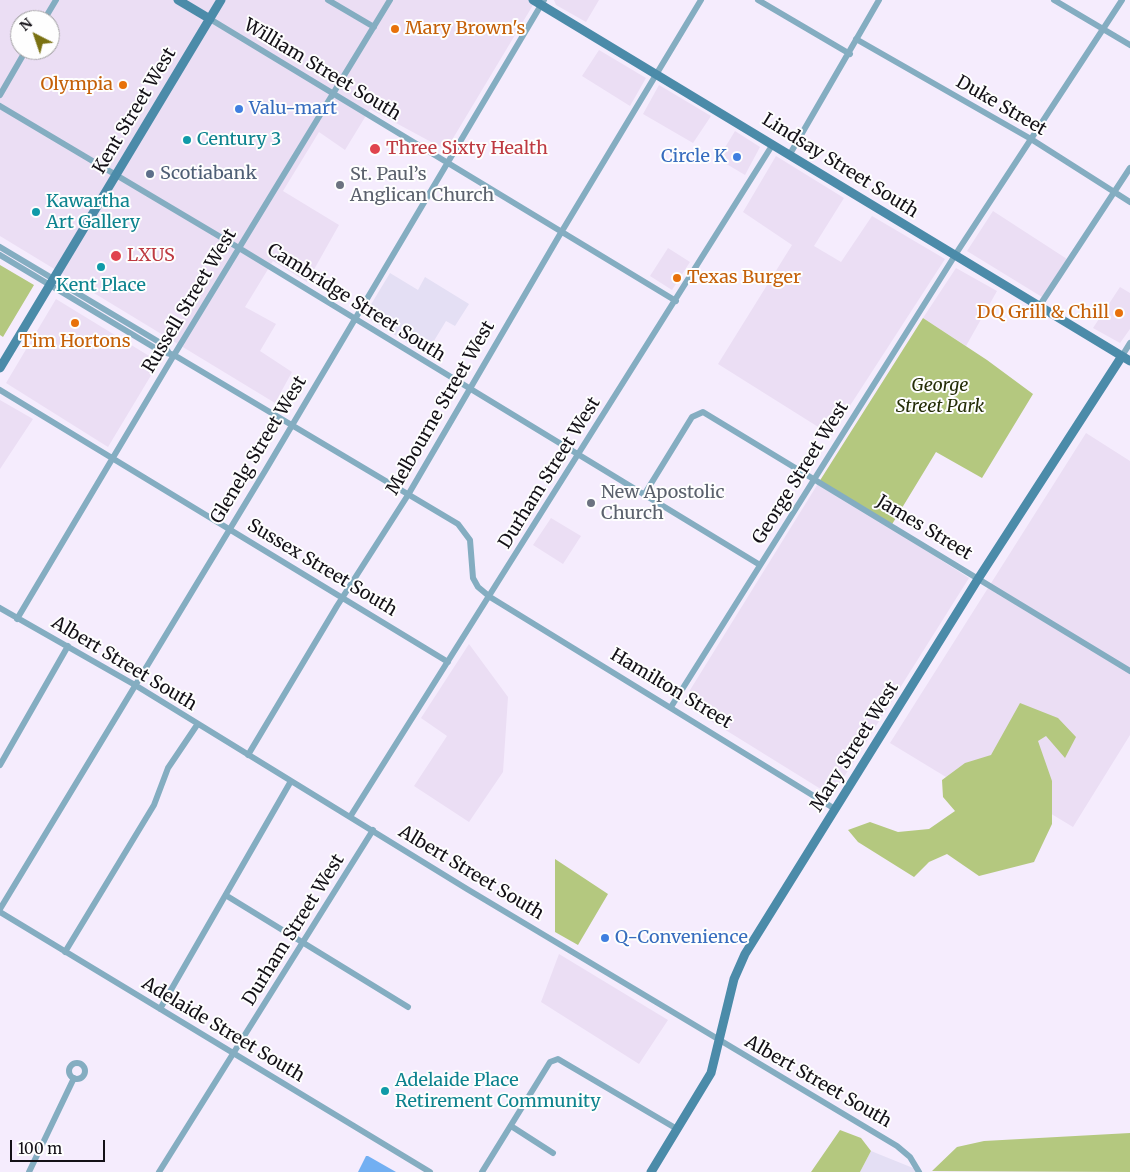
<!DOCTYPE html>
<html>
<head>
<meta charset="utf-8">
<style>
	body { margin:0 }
	#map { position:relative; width:1130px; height:1172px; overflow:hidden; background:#f5ecfd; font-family:Merriweather,serif }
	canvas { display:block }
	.north { position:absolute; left:10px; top:10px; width:50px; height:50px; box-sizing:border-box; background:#fefefe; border:1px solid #a09fa1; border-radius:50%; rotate:319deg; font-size:14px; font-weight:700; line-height:20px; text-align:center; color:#131016 }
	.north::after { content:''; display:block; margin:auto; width:18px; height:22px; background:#7a7112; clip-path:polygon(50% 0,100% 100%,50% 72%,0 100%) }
	.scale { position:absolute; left:10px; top:1140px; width:95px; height:22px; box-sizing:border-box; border:2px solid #131016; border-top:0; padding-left:6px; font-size:15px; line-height:18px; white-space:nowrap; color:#131016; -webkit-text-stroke:4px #fefefe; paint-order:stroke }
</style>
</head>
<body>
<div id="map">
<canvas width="1130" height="1172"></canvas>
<div class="north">N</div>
<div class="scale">100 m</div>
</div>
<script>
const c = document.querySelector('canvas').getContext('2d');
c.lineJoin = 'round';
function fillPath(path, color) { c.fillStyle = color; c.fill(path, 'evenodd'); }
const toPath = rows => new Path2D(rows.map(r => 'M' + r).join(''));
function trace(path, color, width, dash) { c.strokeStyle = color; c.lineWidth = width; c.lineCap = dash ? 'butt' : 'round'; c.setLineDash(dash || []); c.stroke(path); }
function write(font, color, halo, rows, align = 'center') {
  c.font = font + ' Merriweather,serif'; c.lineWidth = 4; c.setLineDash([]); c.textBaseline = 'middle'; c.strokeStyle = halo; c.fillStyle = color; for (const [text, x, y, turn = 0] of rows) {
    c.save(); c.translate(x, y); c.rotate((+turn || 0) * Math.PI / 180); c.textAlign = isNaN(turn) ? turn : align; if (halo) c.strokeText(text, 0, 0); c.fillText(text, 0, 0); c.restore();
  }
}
const built = toPath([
	[0,0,536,0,446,150,370,109,345,150,319,132,283,191,339,225,307,282,273,261,245,307,276,324,260,351,292,372,275,403,0,236],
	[20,20,50,20,50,50,20,50],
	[554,0,599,0,586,22,556,5],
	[599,50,646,78,630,106,582,76],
	[659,85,711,116,693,143,643,114],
	[735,131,760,147,745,175,718,159],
	[776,156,844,198,814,246,841,262,872,216,945,259,831,435,718,364,792,245,743,212],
	[993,211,1067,259,1042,297,967,251],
	[668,248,690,262,672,290,650,276],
	[956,268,997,291,966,346,923,318],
	[1120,287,1130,293,1130,329,1120,343,1093,328],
	[56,299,159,362,108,447,6,383],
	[0,400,33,419,0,469],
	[1086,433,1130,461,1130,735,1073,827,980,771,969,791,890,743],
	[819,482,969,578,832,796,682,703],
	[551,518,581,536,563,564,533,545],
	[469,644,508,697,503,772,469,822,414,786,447,736,421,718],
	[559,954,668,1020,639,1064,541,1002]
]);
const education = toPath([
	[390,273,418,290,425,277,469,304,455,326,446,321,426,354,364,316],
	[871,1151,923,1172,860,1172]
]);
const green = toPath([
	[0,265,34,285,3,337,0,335],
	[923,318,987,360,1033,394,982,478,936,452,891,526,819,482],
	[1020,703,1058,718,1076,737,1065,758,1046,736,1038,741,1052,781,1052,824,1034,862,979,876,947,854,929,862,914,877,858,842,848,830,870,822,898,832,929,829,955,811,943,797,942,780,965,763,991,755],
	[555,859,608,894,578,945,555,932],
	[840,1130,861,1138,871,1151,860,1172,811,1172],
	[1130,1133,1130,1172,932,1171,957,1147,984,1141]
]);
const water = toPath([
	[366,1156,368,1156,396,1172,358,1172]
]);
const street = toPath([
	[328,0,374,27],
	[758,0,850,54],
	[1054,0,1130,45],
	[210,19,676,301],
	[44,20,56,0],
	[856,39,1031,139,1130,202],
	[0,95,26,50],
	[0,106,239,248,760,565],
	[790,154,879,0],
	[0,247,164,345,169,353],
	[0,255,160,351,174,355,458,524,470,540,473,578,478,587,490,597,835,809],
	[1040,305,1130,168],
	[1122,356,1130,343],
	[0,390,448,662],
	[644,495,692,417,703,412,1130,671],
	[0,608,135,685,467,889,897,1146,910,1157,919,1172],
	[17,619,174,355,390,0],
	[671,707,959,249,1122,0],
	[248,755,337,606,408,495,559,236,701,0],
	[0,765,68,646],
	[350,817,773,144],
	[227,896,408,1007],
	[0,909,265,471,544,0],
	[0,912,430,1172],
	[65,952,154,805,168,768,197,725],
	[160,1009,291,781],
	'69 1071a8 8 0 1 1 16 0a8 8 0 1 1-16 0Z',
	[511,1126,553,1153],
	[29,1172,74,1078],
	[159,1172,373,830],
	[482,1172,550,1062,558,1059,677,1129]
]);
const secondary = toPath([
	[178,0,210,19],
	[533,0,1130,361],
	[0,368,221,0],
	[651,1172,711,1073,734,979,745,954,978,579,1122,356]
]);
const markers = [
	[395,29,5,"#e8710a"],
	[123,85,5,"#e8710a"],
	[239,109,5,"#3f7fe0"],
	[187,140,5,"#0f9aa8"],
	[375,149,6,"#e0444e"],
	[737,157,5,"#3f7fe0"],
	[150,174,5,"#5c6f8a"],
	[340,185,5,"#6b7280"],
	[36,212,5,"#0f9aa8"],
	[116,256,6,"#e0444e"],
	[101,267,5,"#0f9aa8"],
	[677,278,5,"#e8710a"],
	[1119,313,5,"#e8710a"],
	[75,323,5,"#e8710a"],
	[591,503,5,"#6b7280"],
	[605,938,5,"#3f7fe0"],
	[385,1091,5,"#0f9aa8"]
];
const foodNames = [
	["Mary Brown's",405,29],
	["Olympia",113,85,"right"],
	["Texas Burger",687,278],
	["DQ Grill & Chill",1109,313,"right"],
	["Tim Hortons",75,342,"center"]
];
const streetNames = [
	["William Street South",322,70,31],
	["Duke Street",1001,106,30],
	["Kent Street West",135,111,-59],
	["Lindsay Street South",840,166,32],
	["Russell Street West",190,301,-59],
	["Cambridge Street South",356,303,32],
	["Melbourne Street West",441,408,-60],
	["Glenelg Street West",259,450,-59],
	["Durham Street West",550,473,-58],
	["George Street West",801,473,-58],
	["James Street",924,528,31],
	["Sussex Street South",322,568,31],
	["Albert Street South",124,664,31],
	["Hamilton Street",671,689,31],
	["Mary Street West",855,747,-58],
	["Albert Street South",471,873,31],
	["Durham Street West",294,930,-58],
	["Adelaide Street South",223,1030,31],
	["Albert Street South",818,1082,30]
];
const shopNames = [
	["Valu-mart",249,109],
	["Circle K",727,157,"right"],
	["Q-Convenience",615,938]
];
const cultureNames = [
	["Century 3",197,140],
	["Kawartha",46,202],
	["Art Gallery",46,223],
	["Kent Place",101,286,"center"],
	["Adelaide Place",395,1081],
	["Retirement Community",395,1102]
];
const healthNames = [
	["Three Sixty Health",386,149],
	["LXUS",127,256]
];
const serviceNames = [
	["Scotiabank",160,174]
];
const worshipNames = [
	["St. Paul’s",350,175],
	["Anglican Church",350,196],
	["New Apostolic",601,493],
	["Church",601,514]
];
const parkNames = [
	["George",940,386],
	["Street Park",940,407]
];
fillPath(built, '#ebdef4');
fillPath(education, '#e4dff4');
fillPath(green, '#b4c87f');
fillPath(water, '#72aff2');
trace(street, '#84adc1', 6);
trace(secondary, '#4b8ba9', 9);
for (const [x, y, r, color] of markers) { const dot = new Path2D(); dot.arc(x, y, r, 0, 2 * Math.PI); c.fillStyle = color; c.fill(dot); trace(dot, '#fefefe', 2); }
write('18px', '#c56008', '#fefefe', foodNames, 'left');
write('18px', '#131016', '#fefefe', streetNames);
write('18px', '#366cbe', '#fefefe', shopNames, 'left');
write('18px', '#0d838f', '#fefefe', cultureNames, 'left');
write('18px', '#be3a42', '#fefefe', healthNames, 'left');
write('18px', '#4e5e75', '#fefefe', serviceNames, 'left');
write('18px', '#5b616d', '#fefefe', worshipNames, 'left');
write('italic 18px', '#252e08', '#fefefe', parkNames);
</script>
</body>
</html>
